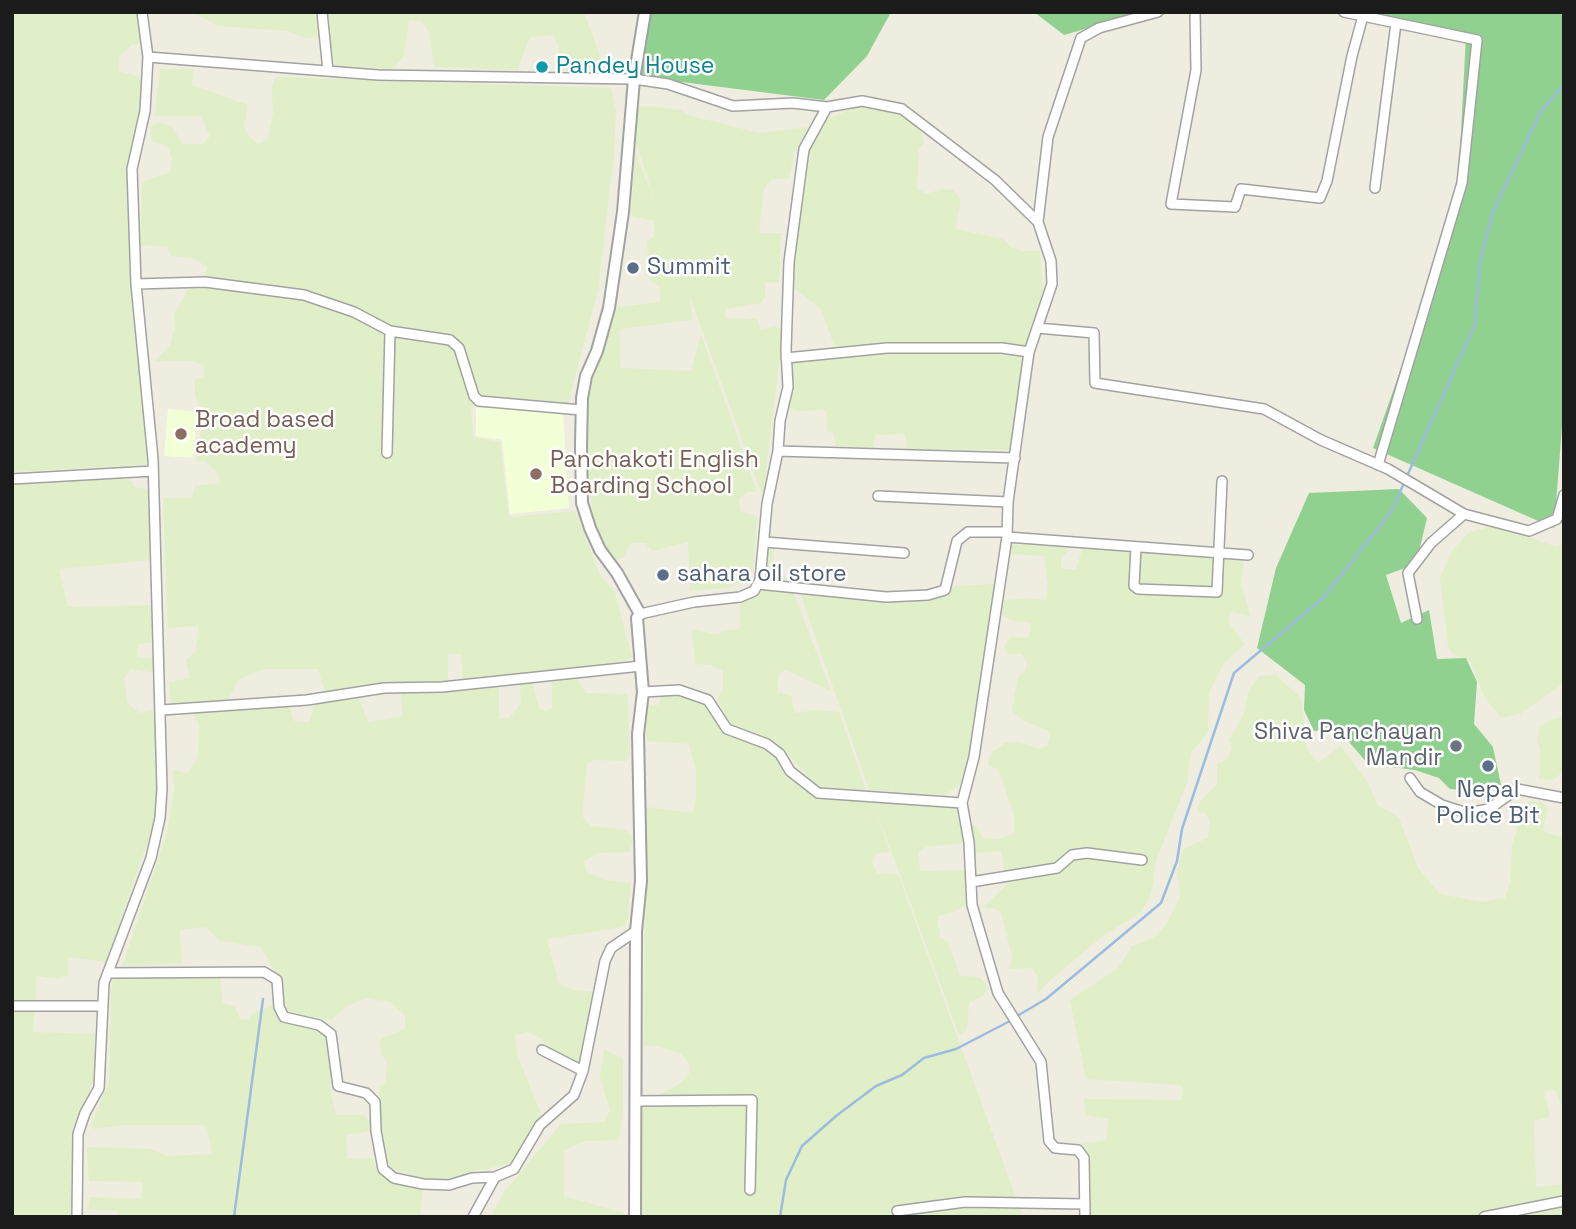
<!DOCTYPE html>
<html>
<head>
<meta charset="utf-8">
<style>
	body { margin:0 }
	#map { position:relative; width:1576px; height:1229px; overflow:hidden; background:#eeeddf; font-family:"Space Grotesk",sans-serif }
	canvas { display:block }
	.frame { position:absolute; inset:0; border:14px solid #1b1b1b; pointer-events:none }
</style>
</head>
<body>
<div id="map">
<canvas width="1576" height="1229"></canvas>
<div class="frame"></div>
</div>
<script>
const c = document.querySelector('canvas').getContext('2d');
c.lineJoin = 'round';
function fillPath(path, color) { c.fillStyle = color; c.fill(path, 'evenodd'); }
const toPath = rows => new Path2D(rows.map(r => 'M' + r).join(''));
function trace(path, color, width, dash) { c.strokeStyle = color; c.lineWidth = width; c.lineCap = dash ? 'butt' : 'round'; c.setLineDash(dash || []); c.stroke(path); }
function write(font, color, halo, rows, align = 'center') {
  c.font = font + ' "Space Grotesk",sans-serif'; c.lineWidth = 5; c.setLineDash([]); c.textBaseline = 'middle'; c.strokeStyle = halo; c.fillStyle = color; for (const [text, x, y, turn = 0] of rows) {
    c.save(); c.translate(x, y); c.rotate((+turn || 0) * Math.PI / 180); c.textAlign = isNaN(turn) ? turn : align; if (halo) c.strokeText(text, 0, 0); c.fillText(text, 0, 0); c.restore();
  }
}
const education = toPath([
	[535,406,563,411,569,508,510,514,502,440,476,436,476,408],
	[168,409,198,412,193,458,164,456]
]);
const farmland = toPath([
	[13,12,137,12,142,43,132,45,120,55,118,71,138,76,144,84,140,121,128,160,130,282,148,461,143,465,12,472],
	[318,12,320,37,306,38,288,31,218,26,198,15,182,13],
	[324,12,584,12,604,67,560,70,558,44,553,35,530,37,517,70,434,67,429,31,421,22,409,20,404,56,392,69,335,66],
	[160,69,194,69,192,85,248,105,244,126,249,137,258,144,268,139,273,113,272,86,276,77,611,88,616,110,614,154,598,291,567,407,500,400,471,408,473,437,500,442,509,517,575,511,600,575,615,592,632,657,615,665,463,680,461,654,448,654,448,680,325,693,318,669,264,669,239,679,227,700,171,704,169,682,190,678,186,660,195,652,199,629,197,626,168,628,163,498,192,498,195,486,220,483,217,472,205,461,196,462,204,413,195,396,195,380,203,377,204,365,191,361,155,361,170,345,175,327,174,314,187,291,205,276,207,267,195,259,171,256,167,247,141,245,142,182,170,172,172,158,167,145,152,142,150,127,160,122,172,127,183,144,203,144,210,136,201,116,155,116],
	[859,105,872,106,911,119,922,134,924,144,919,149,917,188,926,194,942,189,953,190,961,199,955,229,1003,239,1012,248,1023,251,1040,251,1043,289,1023,365,1010,450,907,449,905,434,876,435,873,448,836,446,833,432,827,431,826,410,797,411,788,408,791,359,827,354,834,345,821,309,793,287,789,276,806,155,817,128,826,120],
	[647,106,681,110,688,115,759,133,809,127,794,153,789,179,772,179,764,188,759,233,781,233,779,282,765,283,765,297,761,303,725,309,726,318,757,319,761,330,775,326,783,332,763,497,690,297,692,320,619,329,621,368,691,371,701,334,757,492,747,492,739,499,740,511,757,516,753,572,745,581,726,588,690,591,688,542,652,551,645,543,631,543,623,558,613,561,595,527,588,476,586,406,591,379,603,355,617,307,660,302,660,287,649,279,647,242,654,236,654,221,631,216,635,151,655,202,632,129,636,108],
	[117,478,132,481,134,487,150,490,153,560,59,569,68,607,155,605,157,642,138,644,137,657,157,659,156,673,130,669,124,679,128,704,140,713,157,710,157,815,106,962,68,957,69,975,58,979,37,976,33,1032,97,1034,94,1081,72,1129,74,1217,12,1217,12,484],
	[1496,526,1557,547,1564,543,1564,683,1520,714,1501,718,1485,698,1470,661,1452,653,1448,647,1440,577,1452,551,1469,532],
	[769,527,774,539,774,571,788,577,831,691,785,670,779,674,777,692,791,696,795,713,816,710,839,712,866,790,818,787,777,743,732,728,717,699,723,689,723,671,711,665,695,664,692,629,719,635,721,631,739,629,741,603,755,591],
	[1049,544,1065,546,1067,552,1061,557,1061,568,1076,570,1082,549,1095,547,1244,557,1241,585,1251,616,1232,612,1229,615,1230,625,1245,644,1224,663,1209,693,1208,733,1191,753,1187,783,1156,861,1151,894,1141,913,1104,935,1049,981,1037,994,1038,977,1032,968,1009,969,1012,956,1001,913,994,908,982,908,1007,885,1001,851,973,853,970,831,971,824,978,828,983,838,998,839,1014,833,1014,816,1001,777,998,769,988,766,990,754,1006,742,1019,742,1040,749,1047,746,1050,737,1048,731,1024,721,1012,711,1018,677,1025,671,1027,663,1022,654,1007,654,1004,647,1010,637,1029,638,1031,623,1011,620,1001,614,1004,600,1030,598,1046,600,1048,584,1044,556,1011,554,1011,545],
	[994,584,973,743,960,785,944,795,869,790,799,590,941,594,956,586],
	[1276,675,1301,698,1307,750,1319,762,1341,746,1367,781,1378,805,1399,818,1418,868,1440,894,1482,902,1505,898,1510,883,1512,845,1517,831,1514,822,1529,801,1541,802,1548,808,1543,831,1564,838,1564,1112,1555,1090,1544,1091,1550,1117,1534,1121,1536,1187,1564,1184,1564,1217,1087,1217,1081,1144,1106,1140,1108,1119,1086,1115,1084,1099,1181,1100,1183,1091,1181,1085,1086,1079,1070,1000,1118,968,1132,946,1154,937,1165,926,1180,897,1177,871,1183,849,1208,838,1210,821,1205,813,1197,812,1199,803,1217,784,1217,764,1228,758,1232,747,1229,740,1244,713,1248,692,1259,676],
	[576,677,586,693,627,694,630,753,627,761,593,760,587,764,582,816,591,826,626,830,633,838,630,852,598,853,584,861,587,872,604,880,631,883,628,920,623,927,547,939,559,984,575,990,594,992,590,1017,581,1063,546,1048,542,1039,528,1032,515,1035,517,1054,540,1111,539,1123,510,1164,471,1172,450,1181,422,1178,388,1168,380,1133,378,1098,380,1086,385,1083,387,1062,381,1054,380,1044,382,1038,405,1029,405,1016,390,1002,366,998,346,1007,331,1020,296,1016,288,1011,279,979,261,947,220,941,206,927,180,930,182,963,122,966,167,833,174,790,173,769,187,774,198,757,199,725,193,713,288,705,294,721,309,722,316,701,359,698,368,722,402,716,401,692,499,684,499,718,509,718,521,704,520,685,532,681,539,708,546,711,552,708,552,681],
	[663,692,680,692,704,701,716,716,722,730,765,747,779,757,786,771,814,795,860,801,960,805,963,843,926,847,918,852,920,871,966,870,967,904,954,912,937,916,940,937,948,942,960,976,979,977,987,985,987,991,982,996,969,1003,967,1030,959,1035,873,802,890,852,877,853,872,862,877,873,898,874,1023,1217,642,1217,641,1105,681,1083,689,1074,690,1065,681,1054,658,1046,644,1046,646,807,693,813,696,797,696,771,689,744,647,741,646,706,658,705],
	[1564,717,1564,770,1554,780,1539,779,1540,750,1537,739,1540,726,1555,718],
	[114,975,220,976,223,1003,235,1007,240,1019,248,1020,253,1013,274,1005,279,1018,324,1031,332,1040,330,1088,336,1115,364,1115,371,1123,370,1131,346,1135,347,1159,373,1158,376,1169,388,1178,423,1187,420,1217,119,1217,117,1211,88,1209,90,1197,141,1199,143,1182,89,1181,87,1147,151,1149,166,1156,212,1154,207,1128,203,1125,126,1125,94,1129,91,1126,109,1081,111,989],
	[604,1050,623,1058,623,1115,619,1140,585,1141,564,1150,564,1196,624,1213,623,1217,491,1217,504,1192,561,1124,605,1122,610,1110,600,1077]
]);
const forest = toPath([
	[642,12,891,12,867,56,824,100,634,76],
	[1034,12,1143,12,1064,35],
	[1353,12,1564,12,1564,402,1554,528,1373,448,1457,209,1466,35],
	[1399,489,1427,518,1416,564,1386,575,1401,623,1429,610,1437,659,1466,658,1477,682,1474,724,1493,747,1501,785,1482,792,1450,789,1439,778,1415,770,1368,764,1338,729,1314,731,1304,710,1305,685,1257,648,1276,568,1309,493]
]);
const stream = toPath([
	[1017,1016,1046,999,1161,903,1177,861,1182,829,1234,673,1323,598,1391,512,1475,324,1480,262,1492,214,1541,111,1564,85],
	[234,1217,263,999],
	[780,1217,786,1180,802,1146,836,1116,876,1086,902,1075,924,1058,956,1049,1012,1020]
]);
const minor = toPath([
	[322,12,328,71],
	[1195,12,1196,70,1171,204,1235,207,1241,189,1320,198,1327,181,1352,56,1363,16],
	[1344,12,1477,40,1462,183,1378,465],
	[148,57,378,75,634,79,668,84,733,106,793,103,827,107,862,101,902,109,995,180,1038,222,1051,261,1052,284,1029,352,1008,502,1007,537,974,757,962,803,969,842,972,905,998,993,1041,1062,1049,1141,1055,1148,1078,1150,1084,1158,1085,1217],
	[1375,188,1396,23],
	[1038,222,1048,137,1081,38,1099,28,1158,12],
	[136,284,205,282,304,295,354,312,390,331,450,340,459,348,474,396,479,401,581,410],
	[1037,328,1094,333,1095,383,1264,409,1321,440,1388,469,1464,514,1529,531,1557,519,1564,495],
	[786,358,887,348,1002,348,1029,352],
	[778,451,1015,458],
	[387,453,390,331],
	[12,479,153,471],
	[878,496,1008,502],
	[1007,537,1248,555],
	[765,542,904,553],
	[1136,547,1134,586,1138,589,1217,592,1222,481],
	[758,584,886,597,928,595,945,590,957,541,968,532,1007,532],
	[640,614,694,602,740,597,754,591,760,580,767,504,778,451,780,421,788,387,786,350,789,262,804,149,827,107],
	[1417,619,1408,573,1431,543,1464,514],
	[643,692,679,690,708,700,727,729,767,744,780,754,790,771,818,793,962,803],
	[162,710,307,700,384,688,442,687,641,666],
	[1410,778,1420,792,1442,805,1467,813,1489,809,1517,789,1564,798],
	[971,882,1057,868,1072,855,1087,853,1142,860],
	[109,973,264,972,277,980,279,1007,284,1017,319,1025,331,1034,338,1086,366,1093,375,1102,376,1131,383,1169,394,1178,423,1184,449,1185,472,1178,495,1177,514,1169,540,1125,574,1095,583,1071,605,961,611,948,636,931],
	[12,1006,102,1006],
	[542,1050,583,1071],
	[637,1101,752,1100,750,1190],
	[897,1211,965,1202,1085,1204],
	[77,1217,78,1134,85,1113,99,1088,104,983,151,858,160,818,162,789,153,459,136,284,132,169,145,111,148,57,142,12],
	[473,1217,495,1177],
	[1484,1217,1564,1201]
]);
const tertiary = toPath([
	[635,1217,636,931,641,881,638,734,643,692,637,618,640,614,617,573,600,550,590,528,582,503,581,445,582,398,586,376,597,351,609,308,623,212,634,79,645,12]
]);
const markers = [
	[542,67,7,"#0f9aa8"],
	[633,268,7,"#5c6f8a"],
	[181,434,7,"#8d6e63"],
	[536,474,7,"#8d6e63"],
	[663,575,7,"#5c6f8a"],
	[1456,746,7,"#6b7280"],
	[1488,766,7,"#5c6f8a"]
];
const cultureNames = [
	["Pandey House",556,67]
];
const serviceNames = [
	["Summit",647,268],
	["sahara oil store",677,575],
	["Nepal",1488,791,"center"],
	["Police Bit",1488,817,"center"]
];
const educationNames = [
	["Broad based",195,421],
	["academy",195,447],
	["Panchakoti English",550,461],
	["Boarding School",550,487]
];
const worshipNames = [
	["Shiva Panchayan",1442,733],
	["Mandir",1442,759]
];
fillPath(education, '#f3ffd7');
fillPath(farmland, '#e1efc8');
fillPath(forest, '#90d190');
trace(stream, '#9bbce0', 2.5);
trace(minor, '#a2a2a2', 12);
trace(tertiary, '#a2a2a2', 14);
trace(minor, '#fff', 9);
trace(tertiary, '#fff', 10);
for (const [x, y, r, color] of markers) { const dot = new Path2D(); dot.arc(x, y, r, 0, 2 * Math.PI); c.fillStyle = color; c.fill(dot); trace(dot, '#fff', 2.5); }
write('23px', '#0d838f', '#fff', cultureNames, 'left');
write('23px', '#4e5e75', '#fff', serviceNames, 'left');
write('23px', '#785e54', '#fff', educationNames, 'left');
write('23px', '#5b616d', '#fff', worshipNames, 'right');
</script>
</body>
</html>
